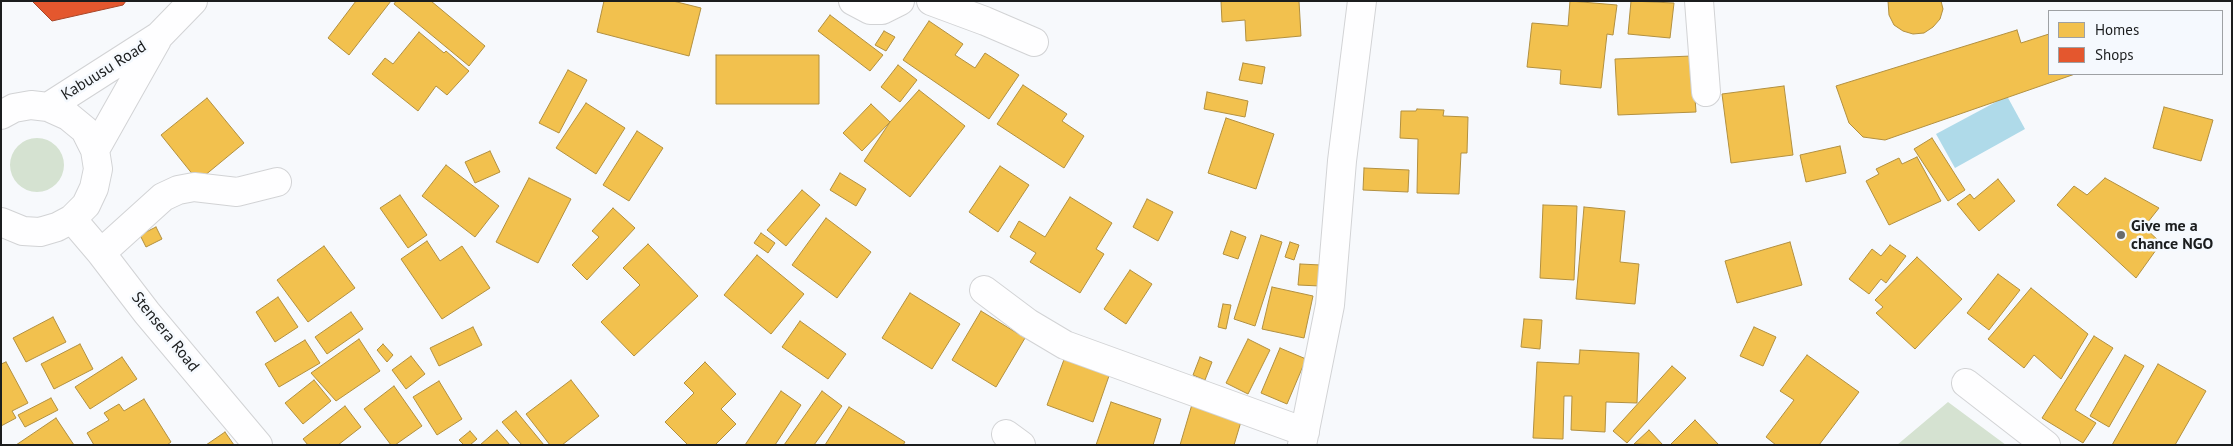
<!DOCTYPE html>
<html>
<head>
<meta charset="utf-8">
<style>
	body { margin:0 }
	#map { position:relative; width:2233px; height:446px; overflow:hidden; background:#f7f9fc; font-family:"PT Sans",sans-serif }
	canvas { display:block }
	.frame { position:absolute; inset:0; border:2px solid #1b1d1e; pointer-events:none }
	.legend { position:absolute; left:2048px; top:10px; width:175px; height:65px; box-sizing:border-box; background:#f5f9fe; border:1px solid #9ea1a4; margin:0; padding:6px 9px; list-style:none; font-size:15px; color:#1b1d1e }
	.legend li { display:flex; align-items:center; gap:10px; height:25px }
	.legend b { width:25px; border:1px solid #9ea1a4 }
</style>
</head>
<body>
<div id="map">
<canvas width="2233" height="446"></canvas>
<div class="frame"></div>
<ul class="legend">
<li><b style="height:14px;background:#f2c14e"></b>Homes</li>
<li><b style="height:14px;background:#e4572e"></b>Shops</li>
</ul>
</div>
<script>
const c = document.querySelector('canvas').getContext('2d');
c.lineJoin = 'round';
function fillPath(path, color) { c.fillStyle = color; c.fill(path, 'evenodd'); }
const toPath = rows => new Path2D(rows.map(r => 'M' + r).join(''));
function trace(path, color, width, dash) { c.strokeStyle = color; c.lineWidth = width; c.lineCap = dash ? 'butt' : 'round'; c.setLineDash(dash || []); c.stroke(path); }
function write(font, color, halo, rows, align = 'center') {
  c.font = font + ' "PT Sans",sans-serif'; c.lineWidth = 5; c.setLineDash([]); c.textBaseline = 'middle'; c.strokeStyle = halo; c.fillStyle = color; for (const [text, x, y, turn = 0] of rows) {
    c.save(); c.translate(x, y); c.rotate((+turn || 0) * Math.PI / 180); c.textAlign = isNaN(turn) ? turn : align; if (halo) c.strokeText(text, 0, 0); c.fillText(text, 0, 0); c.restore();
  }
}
const green = toPath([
	'10 165a27 27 0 1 1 54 0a27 27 0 1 1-54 0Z',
	[1948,402,2006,445,1897,445]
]);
const water = toPath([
	[2007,96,2025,129,1955,168,1936,134]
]);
const homes = toPath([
	[356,1,391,1,349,55,328,38,356,1],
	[396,1,431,1,485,46,469,66,394,4,396,1],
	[604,1,673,1,701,8,689,56,597,32,604,1],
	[1221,1,1299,1,1301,36,1246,41,1245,20,1222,22,1221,1],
	[1570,1,1617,5,1613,35,1607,34,1601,88,1560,84,1561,70,1527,67,1532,23,1568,26,1570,1],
	[1631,1,1674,3,1670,38,1628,34,1631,1],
	[1888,1,1941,1,1943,9,1940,19,1933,27,1924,33,1913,34,1903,31,1894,25,1889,15,1888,1],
	[830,15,883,55,870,71,818,31,830,15],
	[929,21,963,44,955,55,975,68,985,53,1019,75,989,119,903,60,929,21],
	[2017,30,2021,43,2049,34,2049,74,2075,74,1885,140,1863,137,1849,123,1836,86,2017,30],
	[884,31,895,37,886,51,875,45,884,31],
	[419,32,444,53,446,51,469,71,447,95,436,86,418,111,372,74,385,58,393,64,419,32],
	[716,55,819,55,819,104,716,104,716,55],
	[1692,56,1696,112,1618,115,1615,59,1692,56],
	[1243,63,1265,67,1262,84,1239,80,1243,63],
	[898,65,917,80,900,102,881,87,898,65],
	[568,70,587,80,559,133,539,123,568,70],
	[1023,85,1067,114,1062,121,1084,136,1064,168,997,124,1023,85],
	[1784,86,1793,155,1731,163,1722,94,1784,86],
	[919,90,965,126,910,197,864,161,890,122,919,90],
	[1207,92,1248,101,1245,117,1204,109,1207,92],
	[207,98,244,143,198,181,161,135,207,98],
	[586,103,625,128,596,174,556,148,586,103],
	[871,104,890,122,862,151,843,133,871,104],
	[2164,107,2213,120,2201,161,2153,148,2164,107],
	[1417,109,1444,110,1443,116,1468,117,1467,153,1461,153,1459,194,1417,193,1418,139,1400,138,1401,111,1416,111,1417,109],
	[1226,118,1274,134,1256,189,1208,173,1226,118],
	[637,131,663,148,629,201,603,185,637,131],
	[1932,138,1965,190,1948,201,1914,149,1932,138],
	[1840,146,1846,173,1806,182,1800,155,1840,146],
	[490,151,500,172,475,183,465,162,490,151],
	[1917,157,1941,201,1889,225,1866,181,1879,174,1876,169,1899,158,1902,164,1917,157],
	[446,165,499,206,475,237,422,196,446,165],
	[1000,166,1029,185,998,232,969,212,1000,166],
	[1364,168,1409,170,1408,192,1363,190,1364,168],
	[840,173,866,189,856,206,830,190,840,173],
	[529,178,571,199,538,263,496,242,529,178],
	[2105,178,2159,208,2144,227,2161,243,2136,278,2057,205,2074,186,2087,195,2105,178],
	[1998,179,2015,201,1979,231,1957,204,1970,194,1974,199,1998,179],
	[802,190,820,205,786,246,767,230,802,190],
	[400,195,427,235,408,248,380,208,400,195],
	[1070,197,1112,223,1096,249,1104,254,1080,293,1030,262,1036,253,1010,237,1019,221,1045,237,1070,197],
	[1147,199,1173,212,1158,241,1133,227,1147,199],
	[1543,205,1577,206,1574,280,1540,278,1543,205],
	[1584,207,1625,211,1620,262,1639,264,1635,304,1576,299,1584,207],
	[613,208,635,228,587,280,572,265,599,237,592,231,613,208],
	[826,218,871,252,837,298,792,265,826,218],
	[156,227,162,239,146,247,140,235,156,227],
	[1231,231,1246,237,1238,259,1223,254,1231,231],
	[761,233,775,243,768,253,754,243,761,233],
	[1261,235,1282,242,1255,326,1234,319,1261,235],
	[427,241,440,261,462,246,490,288,442,319,401,259,427,241],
	[1290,242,1299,245,1294,260,1285,257,1290,242],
	[1790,242,1802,285,1737,303,1725,261,1790,242],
	[648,244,698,296,634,356,601,322,640,285,623,268,648,244],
	[1890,245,1906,256,1886,283,1881,279,1869,294,1849,279,1872,249,1881,256,1890,245],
	[324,246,355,288,308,322,277,280,324,246],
	[757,255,804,294,771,334,724,295,757,255],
	[1917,257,1962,299,1915,349,1876,313,1883,307,1875,300,1917,257],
	[1300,264,1321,265,1320,286,1298,285,1300,264],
	[1130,270,1152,284,1126,324,1104,309,1130,270],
	[1998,274,2020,290,1989,330,1967,313,1998,274],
	[1272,287,1313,296,1304,338,1262,329,1272,287],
	[2031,288,2088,334,2061,379,2034,355,2024,368,1988,339,2031,288],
	[910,293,960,324,932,369,882,338,910,293],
	[278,297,298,327,275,342,256,312,278,297],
	[1223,304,1231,305,1226,329,1218,327,1223,304],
	[981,311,1025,338,996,387,952,360,981,311],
	[351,312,363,329,327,354,315,337,351,312],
	[53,317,66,342,26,362,13,338,53,317],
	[1524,319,1542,320,1540,349,1521,347,1524,319],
	[800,321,846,354,828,379,782,347,800,321],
	[473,327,482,345,439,366,430,348,473,327],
	[1754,327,1776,337,1763,366,1740,356,1754,327],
	[2094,336,2113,348,2075,410,2096,423,2083,443,2042,418,2094,336],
	[359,339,380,371,336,401,311,373,359,339],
	[1248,339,1270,350,1248,394,1226,383,1248,339],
	[305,340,320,363,279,387,265,364,305,340],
	[80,344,93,369,54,389,41,364,80,344],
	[383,344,393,355,387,362,377,350,383,344],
	[1280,348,1306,359,1287,404,1261,393,1280,348],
	[1580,350,1639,353,1637,403,1606,402,1605,432,1571,430,1572,396,1564,396,1563,439,1533,438,1537,362,1579,364,1580,350],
	[1807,355,1859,392,1819,445,1776,445,1766,437,1794,400,1780,391,1807,355],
	[2125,355,2144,366,2109,427,2090,416,2125,355],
	[411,356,425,374,406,389,392,370,411,356],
	[122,357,137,379,90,409,75,387,122,357],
	[1065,357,1110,373,1093,422,1047,405,1065,357],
	[1200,357,1212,362,1205,380,1193,375,1200,357],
	[6,362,28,403,12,411,16,418,1,426,1,364,6,362],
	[705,362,736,394,721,409,736,424,715,445,688,445,665,422,694,393,684,383,705,362],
	[2158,364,2206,391,2175,445,2112,445,2158,364],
	[1672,366,1686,378,1627,443,1613,431,1672,366],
	[314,380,331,401,303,424,285,403,314,380],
	[571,380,599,416,562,445,550,445,526,414,571,380],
	[439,381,462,419,437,435,413,397,439,381],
	[394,386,422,426,395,445,391,445,364,409,394,386],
	[781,391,801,405,775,445,745,445,781,391],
	[822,391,842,406,814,445,784,445,822,391],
	[51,398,58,410,25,427,18,415,51,398],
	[144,399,171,442,167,445,94,445,87,433,109,420,104,413,119,404,124,411,144,399],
	[1193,401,1243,415,1234,445,1180,445,1193,401],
	[1111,402,1161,419,1153,445,1096,445,1111,402],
	[345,406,361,427,338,445,308,445,303,439,345,406],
	[849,407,905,442,903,445,825,445,849,407],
	[516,411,544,445,522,445,502,422,516,411],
	[56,418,74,445,16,445,56,418],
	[1695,420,1719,445,1670,445,1695,420],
	[497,430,510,445,480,445,497,430],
	[1649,430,1663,445,1634,444,1649,430],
	[470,431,477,439,470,445,464,445,459,440,470,431],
	[225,432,234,445,206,445,225,432]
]);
const shops = toPath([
	[32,1,126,1,123,5,52,21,32,1]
]);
const minor = toPath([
	[853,1,870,10,882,10,900,1],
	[931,1,985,21,1034,42],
	[1699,1,1706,92],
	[48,107,159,36,193,1],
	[1,115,14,108,31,105,48,107,68,116,85,130,95,150,98,169,94,188,86,205,72,219,57,227,40,232,23,231,1,222],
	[95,150,157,40],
	[72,219,101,253,147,313,258,445],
	[101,253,163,197,178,190,194,187,237,192,277,182],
	[984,290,1028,323,1065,345,1305,432],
	[1966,383,2046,445],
	[1006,434,1021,445],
	[1302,445,1330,305,1342,161,1362,1]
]);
const markers = [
	[2121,235,5,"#686a6c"]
];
const streetNames = [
	["Kabuusu Road",104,71,-32],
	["Stensera Road",165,332,51]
];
const poiNames = [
	["Give me a",2131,226],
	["chance NGO",2131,244]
];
fillPath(green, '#d5e2d1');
fillPath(water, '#afdae9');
fillPath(homes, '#f2c14e');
trace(homes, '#b29040', 1);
fillPath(shops, '#e4572e');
trace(shops, '#a84629', 1);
trace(minor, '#d2d3d5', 30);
trace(minor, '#fefeff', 28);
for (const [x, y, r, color] of markers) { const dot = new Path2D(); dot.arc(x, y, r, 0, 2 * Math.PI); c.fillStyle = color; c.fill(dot); trace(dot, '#f5f9fe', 2); }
write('16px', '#1b1d1e', '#f5f9fe', streetNames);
write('bold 16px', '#1b1d1e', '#f5f9fe', poiNames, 'left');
</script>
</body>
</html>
